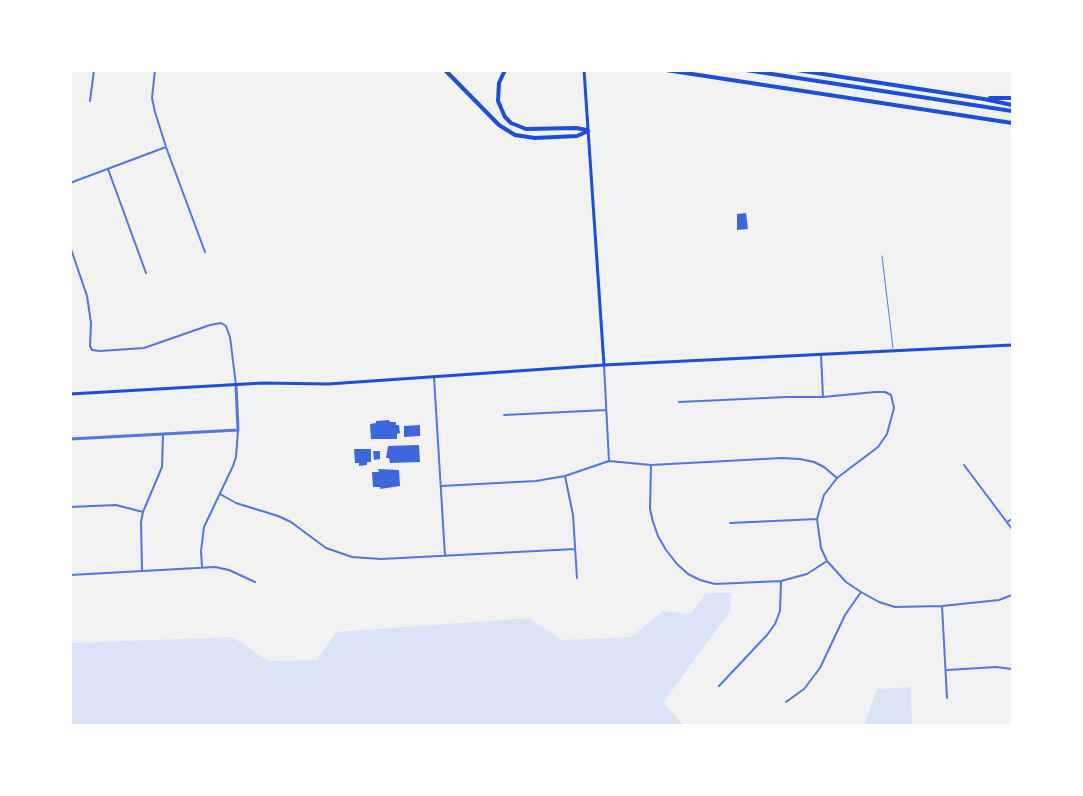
<!DOCTYPE html>
<html>
<head>
<meta charset="utf-8">
<style>
	body { margin:0 }
	#map { position:relative; width:1083px; height:796px; overflow:hidden; background:#f2f2f2; font-family:"Asap Condensed",sans-serif }
	canvas { display:block }
	.frame { position:absolute; inset:0; border:72px solid #fff; pointer-events:none }
</style>
</head>
<body>
<div id="map">
<canvas width="1083" height="796"></canvas>
<div class="frame"></div>
</div>
<script>
const c = document.querySelector('canvas').getContext('2d');
c.lineJoin = 'round';
function fillPath(path, color) { c.fillStyle = color; c.fill(path, 'evenodd'); }
const toPath = rows => new Path2D(rows.map(r => 'M' + r).join(''));
function trace(path, color, width, dash) { c.strokeStyle = color; c.lineWidth = width; c.lineCap = dash ? 'butt' : 'round'; c.setLineDash(dash || []); c.stroke(path); }
const green = toPath([
	[706,593,731,593,730,611,663,703,684,725,71,725,71,643,233,637,268,661,317,660,336,632,529,618,562,640,631,637,663,611,691,614],
	[911,687,912,725,864,725,877,689]
]);
const building = toPath([
	[746,213,748,229,737,230,737,214],
	[389,420,390,422,396,422,396,425,399,425,400,433,397,434,397,439,371,439,370,424,376,423,376,421],
	[420,425,420,436,404,437,404,426],
	[419,445,420,462,390,463,389,458,386,458,388,446],
	[354,449,371,449,371,462,367,462,367,465,359,466,359,463,355,463],
	[373,451,380,451,380,459,374,460],
	[378,469,399,470,400,486,380,489,380,487,373,487,372,472,379,472]
]);
const service = toPath([
	[882,256,893,348]
]);
const minor = toPath([
	[155,70,152,98,155,112,166,147,205,252],
	[90,101,94,70],
	[108,169,146,273],
	[70,183,166,147],
	[70,246,87,296,91,323,90,346,92,350,100,351,144,348,210,325,221,323,226,326,230,337,236,385],
	[821,355,823,397],
	[604,365,609,461],
	[434,377,445,556],
	[679,402,787,397,823,397,875,392,885,392,891,395,894,408,887,434,878,447,837,478,824,495,817,519,821,548,827,561,846,582,861,592,879,602,895,607,942,606,999,600,1012,595],
	[504,415,606,410],
	[651,465,650,509,653,522,658,536,666,550,677,564,688,574,700,580,715,584,781,581,807,574,827,561],
	[964,465,1012,529],
	[565,476,573,515,577,578],
	[441,486,536,481,565,476,609,461,651,465,782,458,800,459,814,462,824,467,837,478],
	[220,494,236,503,278,516,291,522,326,548,352,557,381,559,575,549],
	[70,507,116,505,143,512],
	[1007,522,1012,519],
	[730,523,817,519],
	[202,567,201,551,204,527,233,466,236,457,238,430],
	[142,571,141,522,143,512,162,467,163,434],
	[70,575,215,567,229,570,255,582],
	[942,606,947,698],
	[947,670,996,667,1012,669],
	[719,686,767,635,775,624,780,611,781,581],
	[786,702,804,689,820,668,845,615,861,592]
]);
const tertiary = toPath([
	[70,439,238,430,236,385]
]);
const secondary = toPath([
	[584,70,604,365],
	[70,394,263,383,328,384,604,365,1012,345]
]);
const motorway = toPath([
	[445,70,499,125,515,135,535,138,577,136,588,131],
	[505,70,499,83,498,101,505,117,511,123,526,129,576,128,587,130],
	[666,70,1012,123],
	[746,70,1012,111],
	[797,70,984,99,1012,105],
	[990,98,1012,98]
]);
fillPath(green, '#dbe4f7');
fillPath(building, '#3d67dc');
trace(service, '#5277de', 1);
trace(minor, '#5277de', 2);
trace(tertiary, '#5277de', 3);
trace(secondary, '#1d4ed8', 3);
trace(motorway, '#1d4ed8', 4);
</script>
</body>
</html>
